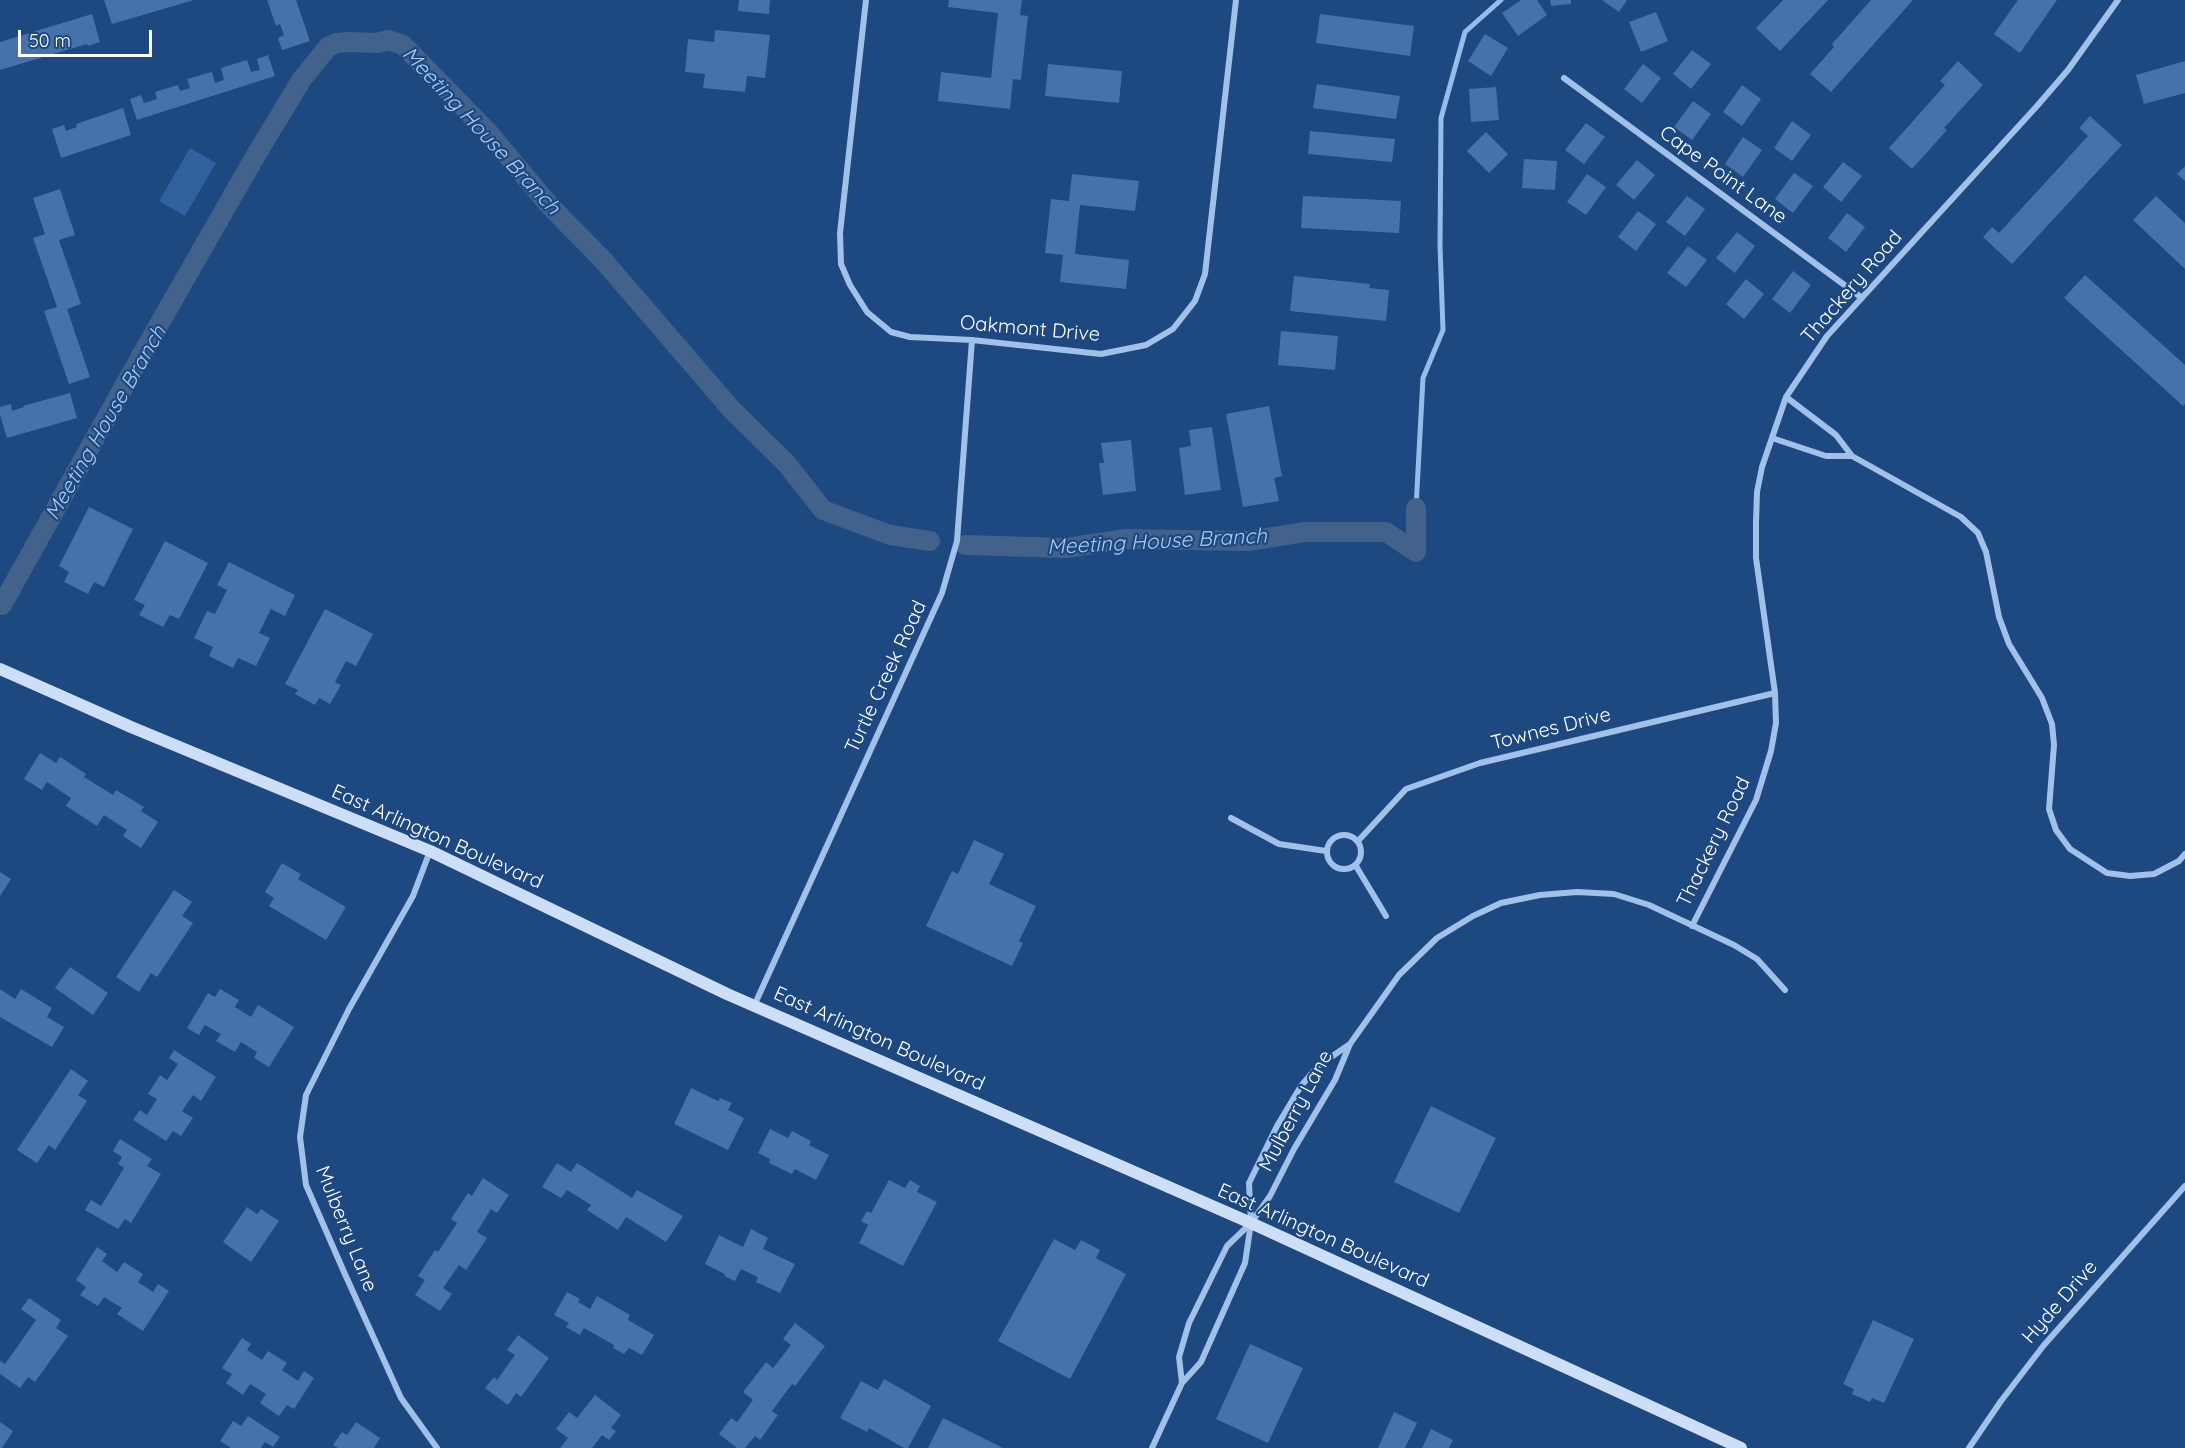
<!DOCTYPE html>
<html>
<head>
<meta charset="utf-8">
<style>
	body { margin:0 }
	#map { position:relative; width:2185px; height:1448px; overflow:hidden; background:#1d4880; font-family:Quicksand,sans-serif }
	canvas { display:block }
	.scale { position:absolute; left:18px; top:30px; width:134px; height:27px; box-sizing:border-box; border:3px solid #fff; border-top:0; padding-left:8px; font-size:18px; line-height:21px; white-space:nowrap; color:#fff; -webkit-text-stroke:4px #1d4880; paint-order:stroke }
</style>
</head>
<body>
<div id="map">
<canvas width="2185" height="1448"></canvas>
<div class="scale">50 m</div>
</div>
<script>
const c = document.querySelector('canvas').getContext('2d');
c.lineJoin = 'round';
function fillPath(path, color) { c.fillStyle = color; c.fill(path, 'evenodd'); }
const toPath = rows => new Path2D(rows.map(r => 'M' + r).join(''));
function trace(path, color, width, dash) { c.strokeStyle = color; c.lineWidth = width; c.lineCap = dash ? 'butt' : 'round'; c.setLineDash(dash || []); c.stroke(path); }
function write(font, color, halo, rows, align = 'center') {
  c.font = font + ' Quicksand,sans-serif'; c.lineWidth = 4.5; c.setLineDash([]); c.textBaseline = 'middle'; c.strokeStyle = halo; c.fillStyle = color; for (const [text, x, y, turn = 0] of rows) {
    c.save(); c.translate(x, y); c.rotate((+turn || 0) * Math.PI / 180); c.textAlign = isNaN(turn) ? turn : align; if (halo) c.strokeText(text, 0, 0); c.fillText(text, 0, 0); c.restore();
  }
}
const green = toPath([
	[190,148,216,163,185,216,159,201]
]);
const stream = toPath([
	[1416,508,1423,378,1443,330,1440,246,1441,118,1465,32,1501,0]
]);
const canal = toPath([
	[965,545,1066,548,1126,539,1248,541,1305,532,1386,532,1416,552,1416,508],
	[2,605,141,356,256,155,302,79,328,47,337,43,348,42,377,43,388,40,403,45,487,131,549,205,603,260,732,410,786,463,823,510,890,535,930,541]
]);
const building = toPath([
	[104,0,194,0,112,24],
	[267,0,296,0,310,41,282,50,278,38,284,35,280,24,276,26],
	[739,0,770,0,769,14,738,11],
	[949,0,1022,0,1020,15,1028,16,1021,80,1013,79,1010,109,938,101,941,72,991,78,998,13,948,7],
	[1521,0,1537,0,1547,15,1518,36,1502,13],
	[1550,0,1571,0,1571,4,1551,6],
	[1602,0,1627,0,1619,12],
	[1783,0,1828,0,1780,51,1756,28],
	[1871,0,1913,0,1831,92,1810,74,1834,47,1832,44],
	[2018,0,2057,0,2020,53,1994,34],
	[1656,12,1668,41,1641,52,1629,22],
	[92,14,100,42,88,46,87,44,0,70,0,42],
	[1320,14,1414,26,1410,56,1316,43],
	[715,30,770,35,765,78,747,76,745,92,703,88,705,74,685,72,688,39,714,42],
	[1485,34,1508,48,1491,76,1468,61],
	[1692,50,1711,64,1691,89,1673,74],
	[268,55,275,76,137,120,130,99,141,95,144,103,157,99,155,92,178,85,180,91,190,88,187,79,212,72,215,83,224,80,221,68,247,60,251,72,260,70,257,59],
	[1958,61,1983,85,1944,128,1947,130,1912,169,1889,148,1945,85,1940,81],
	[2185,61,2185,93,2144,104,2136,75],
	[1048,64,1122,71,1119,103,1045,96],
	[1643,64,1661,78,1642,103,1624,89],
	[1317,84,1400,96,1396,119,1313,108],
	[1742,85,1761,99,1742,126,1723,112],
	[1496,87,1499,120,1471,122,1469,89],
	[1693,101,1711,114,1692,140,1674,127],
	[123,108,131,135,61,158,52,129,64,125,66,131,77,127,76,124],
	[2090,116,2122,145,2012,264,1983,237,1992,227,1999,233,2088,136,2079,128],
	[1792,121,1811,135,1792,161,1774,148],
	[1586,123,1605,137,1584,164,1565,150],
	[1310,131,1395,139,1392,162,1308,154],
	[1486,132,1508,154,1489,173,1467,151],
	[1743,137,1762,150,1743,177,1725,164],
	[1524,159,1557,161,1555,190,1522,188],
	[1637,160,1655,175,1634,200,1616,185],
	[1843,162,1862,176,1841,202,1823,187],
	[2185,166,2185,181,2177,174],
	[1794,173,1813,186,1793,213,1775,199],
	[1072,174,1139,181,1135,211,1080,205,1075,254,1129,260,1126,289,1060,282,1063,255,1045,253,1051,199,1069,201],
	[1587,174,1606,187,1586,215,1567,202],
	[60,189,75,235,59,240,81,304,67,309,90,377,69,384,44,311,57,307,33,238,45,234,33,198],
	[1303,196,1401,201,1399,233,1301,228],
	[1687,196,1705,209,1685,236,1666,222],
	[2156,196,2185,223,2185,269,2133,220],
	[1638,211,1656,224,1636,251,1618,237],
	[1847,213,1865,227,1846,252,1828,238],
	[1737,232,1755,246,1735,273,1716,258],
	[1688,246,1707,260,1686,287,1667,273],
	[1793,271,1811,285,1790,313,1772,299],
	[2085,275,2185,365,2185,404,2183,406,2064,298],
	[1294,276,1370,284,1369,288,1389,290,1386,321,1290,311],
	[1746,279,1764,294,1744,319,1726,304],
	[1281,331,1338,336,1335,370,1278,365],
	[70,393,77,418,7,438,0,415,0,407,11,404,12,411,24,407,23,406],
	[1269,406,1282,476,1274,478,1279,501,1243,507,1226,414],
	[1212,427,1221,490,1185,495,1179,448,1191,446,1189,430],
	[1131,440,1136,491,1103,495,1099,463,1104,463,1101,443],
	[89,507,133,529,104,587,94,582,88,594,64,582,69,572,59,566],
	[165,541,208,563,179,619,170,615,163,627,139,615,145,605,134,600],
	[229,562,295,595,285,616,271,609,259,633,270,638,256,666,238,658,233,668,209,656,213,647,194,638,207,611,215,614,227,590,217,585],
	[325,609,373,634,356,666,346,661,335,682,341,685,330,704,319,698,315,705,295,694,298,690,285,684],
	[40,753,56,763,60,757,86,774,84,777,113,795,116,790,144,807,141,811,158,822,141,848,123,836,127,830,104,815,97,826,66,806,71,798,47,782,42,790,24,779],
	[974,840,1004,854,989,884,1036,906,1019,941,1023,943,1012,966,926,926,952,871,958,874],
	[282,863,301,874,298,879,346,907,326,940,269,906,274,898,265,892],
	[0,872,11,879,0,896],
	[174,890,192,902,182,916,193,923,157,977,151,973,139,992,116,977],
	[70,967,108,993,93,1015,55,988],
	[0,989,15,999,21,989,52,1008,47,1017,64,1027,52,1047,0,1017],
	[220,989,239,1000,235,1007,251,1017,258,1005,294,1027,269,1067,254,1058,257,1052,241,1042,235,1052,216,1041,221,1034,205,1025,199,1035,187,1028,208,993,215,997],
	[174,1050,216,1077,201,1101,193,1095,182,1111,193,1118,181,1136,173,1131,166,1141,133,1120,140,1110,147,1115,157,1099,148,1094,160,1075,167,1080,178,1064,169,1058],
	[71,1069,88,1081,78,1095,87,1101,55,1150,49,1145,37,1163,17,1150],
	[691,1088,718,1101,720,1098,732,1103,728,1110,744,1118,728,1150,674,1124],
	[1431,1106,1496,1138,1459,1213,1394,1182],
	[770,1129,788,1138,792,1131,811,1141,809,1145,829,1155,816,1180,795,1169,792,1174,769,1163,770,1159,758,1153],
	[120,1139,152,1159,147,1166,161,1174,131,1223,125,1219,118,1229,85,1210,91,1200,101,1206,124,1168,118,1164,122,1157,113,1151],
	[557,1163,571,1172,577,1163,632,1198,637,1190,683,1216,666,1242,626,1217,618,1230,587,1210,591,1205,567,1190,561,1198,542,1187],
	[483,1178,509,1195,497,1213,491,1209,477,1232,487,1238,466,1270,459,1265,443,1288,452,1294,440,1311,415,1295,425,1280,418,1276,435,1250,438,1252,457,1223,451,1219,468,1193,472,1196],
	[889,1180,905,1188,910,1180,920,1186,917,1192,937,1202,903,1266,859,1243,868,1225,861,1221,867,1211,871,1213],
	[247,1207,257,1214,261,1209,279,1221,251,1262,223,1242],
	[751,1229,768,1238,763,1249,795,1264,780,1293,756,1282,758,1277,741,1269,735,1281,724,1276,725,1274,705,1264,719,1235,743,1247],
	[1054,1239,1075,1250,1081,1240,1100,1250,1096,1258,1126,1274,1070,1379,998,1341],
	[97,1247,107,1254,102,1261,117,1272,124,1262,143,1274,138,1282,153,1292,158,1284,169,1291,143,1331,117,1314,122,1308,104,1297,98,1306,80,1295,86,1287,76,1280],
	[567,1292,580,1299,578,1302,590,1309,597,1296,630,1315,628,1320,654,1335,642,1355,629,1348,624,1354,613,1348,614,1345,584,1328,580,1335,566,1327,569,1323,554,1315],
	[29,1298,61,1320,56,1328,68,1336,35,1382,28,1377,20,1388,0,1374,0,1361,5,1364,36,1320,21,1309],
	[1873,1320,1914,1339,1884,1403,1872,1398,1870,1402,1852,1394,1854,1389,1843,1384],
	[795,1323,825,1346,795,1386,792,1384,772,1411,778,1415,760,1440,755,1436,745,1448,737,1448,719,1434,731,1418,737,1422,753,1400,743,1392,766,1362,773,1368,791,1345,783,1339],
	[518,1335,549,1358,521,1397,516,1393,508,1405,485,1388,494,1377,497,1380,515,1355,507,1350],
	[242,1338,251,1344,247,1350,262,1360,268,1351,287,1363,282,1370,298,1381,304,1371,314,1378,294,1409,287,1405,279,1416,260,1403,266,1394,250,1384,243,1395,226,1383,232,1374,222,1368],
	[1250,1344,1303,1368,1268,1443,1216,1419],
	[884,1379,931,1406,908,1448,904,1448,869,1428,867,1432,840,1418,861,1381,878,1390],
	[595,1395,621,1415,611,1428,616,1431,609,1440,602,1435,592,1448,560,1448,568,1438,556,1429,569,1412,577,1418],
	[1394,1412,1417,1423,1405,1448,1378,1448],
	[248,1416,280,1437,273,1447,265,1442,261,1448,231,1448,220,1441,233,1421,241,1426],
	[943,1418,1003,1448,928,1448],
	[0,1422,13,1431,2,1448,0,1448],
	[356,1422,380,1438,374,1448,338,1448,333,1445,342,1432,347,1435],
	[1431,1429,1453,1440,1449,1448,1422,1448]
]);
const minor = toPath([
	[866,0,840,233,841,264,850,285,867,312,891,332,910,337,972,340,1101,354,1146,345,1173,329,1195,301,1205,274,1236,0],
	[1564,78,1862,298],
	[1786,397,1836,435,1852,456,1961,517,1978,533,1986,552,1999,617,2009,644,2042,698,2052,724,2054,745,2049,809,2056,830,2070,849,2107,873,2130,876,2154,874,2179,861,2185,854],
	[1772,438,1826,456,1852,456],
	[1231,818,1279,844,1326,851],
	'1327 852a17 17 0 1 1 34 0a17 17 0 1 1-34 0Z',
	[1358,841,1406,789,1480,763,1775,693],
	[430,851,413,896,349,1009,306,1095,300,1137,306,1185,344,1272,401,1398,437,1448],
	[1356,866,1386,916],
	[1692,926,1756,800,1771,751,1776,723,1775,693,1756,558,1756,523,1757,492,1762,467,1786,397,1827,336,2037,106,2068,70,2118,0],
	[754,1006,942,593,957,541,972,340],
	[1182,1383,1179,1357,1189,1323,1227,1246,1251,1223,1270,1196,1294,1149,1335,1080,1350,1044,1399,975,1437,938,1473,916,1501,903,1540,895,1577,892,1614,894,1649,905,1734,945,1757,959,1785,990],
	[1152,1448,1182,1383,1201,1362,1245,1263,1251,1223,1249,1183,1277,1126,1301,1086,1318,1066,1350,1044],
	[1969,1448,2001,1401,2044,1345,2185,1186]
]);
const secondary = toPath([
	[0,669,131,727,430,851,727,994,1251,1223,1741,1448]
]);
const streetNames = [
	["Cape Point Lane",1723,175,36],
	["Thackery Road",1852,287,-49],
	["Oakmont Drive",1030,329,5],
	["Turtle Creek Road",886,677,-65],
	["Townes Drive",1551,729,-14],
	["East Arlington Boulevard",437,837,24],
	["Thackery Road",1714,842,-64],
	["East Arlington Boulevard",879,1039,24],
	["Mulberry Lane",1296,1111,-62],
	["Mulberry Lane",346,1229,68],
	["East Arlington Boulevard",1323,1236,24],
	["Hyde Drive",2060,1302,-49]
];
const waterNames = [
	["Meeting House Branch",481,131,47],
	["Meeting House Branch",106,423,-60],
	["Meeting House Branch",1157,542,-3]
];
fillPath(green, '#31619f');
trace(stream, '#95bceb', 5);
trace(canal, '#42618b', 20);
fillPath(building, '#4671aa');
trace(minor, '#a2c1e9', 6);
trace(secondary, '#cddff7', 12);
write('20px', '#fff', '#1d4880', streetNames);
write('italic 21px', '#adcbf1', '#1d4880', waterNames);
</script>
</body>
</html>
